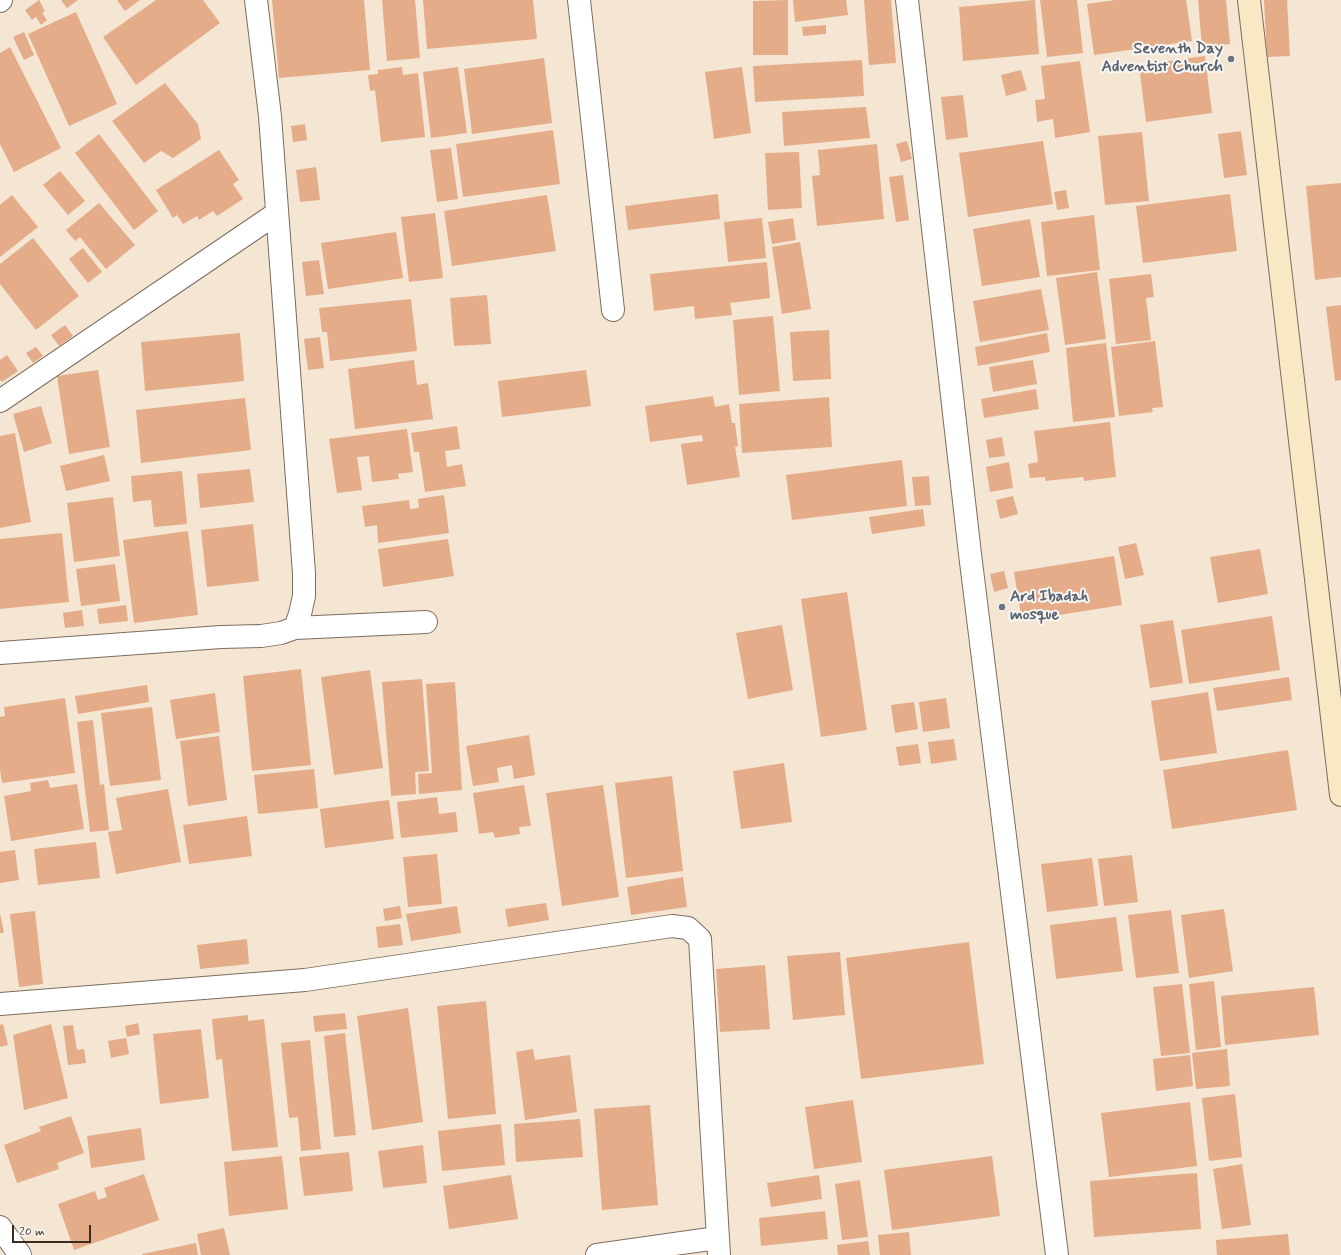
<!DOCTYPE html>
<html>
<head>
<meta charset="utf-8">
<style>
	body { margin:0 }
	#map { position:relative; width:1341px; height:1255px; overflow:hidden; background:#f5e6d4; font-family:Mynerve,sans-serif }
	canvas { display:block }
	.scale { position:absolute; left:12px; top:1225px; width:79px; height:18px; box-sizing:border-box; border:2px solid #3b2a1e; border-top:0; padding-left:5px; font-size:12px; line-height:14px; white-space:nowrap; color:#3b2a1e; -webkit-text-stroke:3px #f6f6f2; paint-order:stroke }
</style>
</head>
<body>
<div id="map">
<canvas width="1341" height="1255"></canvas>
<div class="scale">20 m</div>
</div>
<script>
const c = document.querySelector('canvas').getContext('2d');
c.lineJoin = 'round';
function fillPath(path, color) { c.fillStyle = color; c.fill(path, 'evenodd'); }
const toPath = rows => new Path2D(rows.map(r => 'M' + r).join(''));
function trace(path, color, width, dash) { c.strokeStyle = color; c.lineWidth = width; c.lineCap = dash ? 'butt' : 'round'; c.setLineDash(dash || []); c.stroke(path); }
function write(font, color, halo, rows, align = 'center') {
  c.font = font + ' Mynerve,sans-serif'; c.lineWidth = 4; c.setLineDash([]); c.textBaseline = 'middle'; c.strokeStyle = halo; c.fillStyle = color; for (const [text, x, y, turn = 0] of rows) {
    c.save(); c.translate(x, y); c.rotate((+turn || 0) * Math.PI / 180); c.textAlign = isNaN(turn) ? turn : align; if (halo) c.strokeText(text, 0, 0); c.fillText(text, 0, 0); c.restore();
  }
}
const building = toPath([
	[39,0,45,11,42,13,47,20,41,25,36,17,32,20,25,10],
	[61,0,78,0,67,8],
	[117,0,140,0,125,11],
	[156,0,203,0,220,23,136,85,103,37],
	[272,0,364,0,370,70,279,78],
	[382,0,415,0,420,58,387,61],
	[423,0,533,0,537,39,427,49],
	[788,0,788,55,753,55,753,1],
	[793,0,846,0,848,15,795,22],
	[864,0,891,0,896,63,869,65],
	[1035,0,1039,54,963,61,959,7],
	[1040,0,1077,0,1083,53,1047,57],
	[1115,0,1186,0,1192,41,1094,55,1087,4],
	[1198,0,1226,0,1230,44,1202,47],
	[1264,0,1287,0,1290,56,1267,57],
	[76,12,117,104,69,126,28,34],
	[826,25,826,34,803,36,802,27],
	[24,32,34,55,24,60,13,37],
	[10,47,61,148,14,172,0,144,0,53],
	[1205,56,1212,113,1146,122,1139,65],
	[544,58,552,123,472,134,464,69],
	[862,60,864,96,755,102,753,66],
	[1080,61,1090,132,1055,138,1053,119,1037,122,1035,100,1045,99,1041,66],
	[402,67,403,75,418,73,425,137,381,142,375,90,370,91,368,75,378,74,378,70],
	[458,67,467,133,431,138,423,72],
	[742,67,751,133,714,139,705,72],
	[1021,70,1027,90,1006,96,1001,75],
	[165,83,198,124,201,139,173,158,161,151,144,163,112,121],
	[963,95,968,137,946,140,941,97],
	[866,107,870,138,784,146,782,112],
	[305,124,307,140,293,142,291,126],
	[553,130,560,184,463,197,456,144],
	[1241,131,1247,175,1224,178,1218,134],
	[1142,132,1149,201,1105,205,1098,136],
	[99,134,158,211,134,230,75,153],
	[907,141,912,159,901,162,896,144],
	[1043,141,1053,204,968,217,959,153],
	[877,144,884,219,817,226,812,176,820,175,818,150],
	[451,148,458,199,437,202,430,150],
	[219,150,239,180,233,184,243,199,217,216,213,211,199,220,197,216,183,224,177,215,173,218,156,190],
	[799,152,802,208,768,210,765,153],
	[316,167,320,200,300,202,296,170],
	[60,171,85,201,68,215,43,185],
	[903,175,909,220,896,222,889,177],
	[1341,183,1341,277,1315,280,1306,186],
	[1066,190,1069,208,1057,210,1054,192],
	[718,194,720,219,628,230,625,206],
	[1230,194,1237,251,1143,263,1136,206],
	[12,195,38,227,0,257,0,205],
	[547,195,556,251,452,266,444,211],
	[99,203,135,245,106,269,80,237,75,241,66,230],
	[435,213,443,278,409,282,401,217],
	[1094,215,1100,270,1047,276,1041,222],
	[762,218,766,258,728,262,724,222],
	[793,218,796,240,772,244,768,222],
	[1030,219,1040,277,982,286,973,229],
	[396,232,403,278,328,289,321,243],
	[33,238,79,296,36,330,0,284,0,264],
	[800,242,811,309,782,314,772,247],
	[83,248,102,272,88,283,69,259],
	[319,260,324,294,306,296,302,262],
	[767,262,770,298,730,303,732,315,695,319,694,306,654,311,650,274],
	[1097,272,1106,339,1065,345,1056,278],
	[1151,274,1154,297,1146,298,1151,340,1116,344,1109,279],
	[1041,289,1049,330,980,342,973,301],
	[487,295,491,344,454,346,450,298],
	[411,299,417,351,330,361,327,332,322,332,319,308],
	[1341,305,1341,380,1335,381,1326,307],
	[773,316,780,391,739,395,733,320],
	[65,325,73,336,59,346,51,335],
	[829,330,831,379,793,381,790,332],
	[240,333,244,381,145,391,141,342],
	[1047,333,1050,352,978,366,975,347],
	[320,337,324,368,308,370,304,339],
	[1155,341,1163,407,1152,408,1153,412,1119,416,1111,347],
	[1106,343,1115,417,1073,422,1066,348],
	[36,347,43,356,33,363,26,353],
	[7,355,18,371,2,382,0,380,0,360],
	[414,360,417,385,428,383,433,419,355,429,348,369],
	[1033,360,1037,384,993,392,989,367],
	[98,370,110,447,69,454,57,376],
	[586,370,591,406,502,417,498,381],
	[1036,389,1039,409,984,418,981,399],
	[713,396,715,407,729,404,732,423,735,423,738,446,735,447,740,477,687,485,681,444,703,441,702,435,650,442,645,406],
	[829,397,832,447,742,453,739,404],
	[245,398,251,450,141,463,136,410],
	[41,406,52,443,24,452,13,414],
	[1110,422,1116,477,1084,481,1083,477,1045,481,1045,477,1030,478,1028,464,1038,462,1034,431],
	[457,426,460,449,445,451,447,467,462,464,466,486,425,492,419,452,414,452,411,433],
	[407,429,413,472,398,474,399,479,372,482,369,456,357,457,362,490,337,493,329,439],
	[15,433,31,522,0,528,0,436],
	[1002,437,1005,456,989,458,986,440],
	[104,455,110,481,66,491,60,466],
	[902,460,907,506,792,520,786,475],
	[1009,462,1013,488,990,492,986,467],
	[250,469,254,502,200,508,197,474],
	[182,471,187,524,154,527,151,500,133,502,131,476],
	[929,476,931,505,915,506,912,477],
	[444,495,449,533,378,543,377,525,365,527,362,506,409,500,410,509,419,508,418,499],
	[1013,496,1018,514,1000,519,996,500],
	[113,497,120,556,74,562,67,503],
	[923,509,925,526,872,534,869,517],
	[253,524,259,581,207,587,201,530],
	[188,531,198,615,134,623,123,540],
	[62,533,69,602,0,609,0,539],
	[448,539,454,576,383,587,378,549],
	[1136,543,1144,575,1125,579,1118,547],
	[1260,549,1268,594,1218,603,1210,557],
	[1114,556,1122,605,1022,621,1014,572],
	[115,564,120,601,81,606,76,569],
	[1004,571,1008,588,994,592,990,574],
	[847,592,867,730,821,737,801,599],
	[126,605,128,621,99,624,97,609],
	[82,610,84,626,65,628,63,613],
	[1272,616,1280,670,1189,684,1181,630],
	[1173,620,1183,683,1150,688,1140,625],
	[782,625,793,690,748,699,736,633],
	[301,669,311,765,252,771,243,676],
	[370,670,383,768,334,775,321,677],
	[1289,677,1292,700,1217,711,1213,688],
	[422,679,429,771,415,772,416,794,391,796,382,682],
	[455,682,462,790,419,794,418,774,432,773,426,684],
	[147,685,149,702,78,714,75,696],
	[1208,692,1217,753,1160,761,1151,701],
	[215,693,220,732,176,739,170,700],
	[65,698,75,773,2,783,0,769,0,717,5,716,4,707],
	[946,698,950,728,923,732,919,702],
	[914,702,918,729,895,733,891,705],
	[152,707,161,780,110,786,101,713],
	[93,720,100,785,104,784,109,830,90,832,77,722],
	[529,735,535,775,514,779,512,765,497,768,499,782,473,786,466,746],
	[219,736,227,800,188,806,180,741],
	[954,739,957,760,931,764,928,742],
	[918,744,921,763,899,766,896,747],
	[1288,750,1297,810,1172,829,1163,770],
	[784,763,792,822,741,829,733,771],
	[314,769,318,808,258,814,254,775],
	[672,776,683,871,626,878,615,783],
	[48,780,50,788,77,784,84,829,11,841,4,796,31,791,30,783],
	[524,785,531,826,519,827,520,834,495,838,493,832,479,834,473,793],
	[603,785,619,897,562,906,546,793],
	[168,789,181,862,116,874,108,832,122,830,116,798],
	[437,797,439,814,456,812,458,832,401,838,397,802],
	[389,800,394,839,325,848,320,809],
	[247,816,252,856,189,864,183,825],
	[96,842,100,878,38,885,34,849],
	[15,850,19,880,0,883,0,852],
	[437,854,442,904,408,907,403,857],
	[1132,855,1138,902,1104,906,1098,859],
	[1092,858,1098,906,1047,912,1041,864],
	[683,877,687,907,631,915,627,887],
	[546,903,549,920,508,927,505,909],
	[400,906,402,918,385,921,383,909],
	[457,906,461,933,411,941,406,914],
	[1224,909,1233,971,1189,978,1181,915],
	[1171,910,1179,973,1136,978,1128,915],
	[35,911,43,984,19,987,10,914],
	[0,913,4,933,0,933],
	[1116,917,1123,971,1056,979,1050,925],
	[400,924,403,945,378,948,376,927],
	[247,939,249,964,200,969,197,945],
	[969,942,984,1064,861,1079,846,958],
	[840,952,845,1015,793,1020,787,956],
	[765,965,770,1029,720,1032,716,969],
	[1214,981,1221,1047,1196,1050,1189,984],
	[1182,984,1190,1053,1161,1056,1153,987],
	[1314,987,1319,1035,1225,1045,1221,996],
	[486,1001,496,1114,448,1119,437,1006],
	[408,1008,423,1122,372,1130,357,1016],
	[345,1013,347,1029,315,1032,313,1016],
	[248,1015,248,1021,264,1019,278,1147,232,1151,222,1059,216,1060,212,1019],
	[138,1023,140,1034,127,1037,125,1026],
	[3,1024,8,1045,0,1047,0,1025],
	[51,1024,68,1098,24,1110,13,1035],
	[73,1025,77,1050,84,1049,86,1063,68,1065,63,1026],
	[201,1029,209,1098,160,1104,153,1034],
	[345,1033,356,1135,334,1137,324,1036],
	[126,1038,129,1054,111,1058,108,1041],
	[310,1040,321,1149,301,1151,298,1117,289,1118,281,1043],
	[533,1049,535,1060,570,1055,577,1112,525,1120,516,1052],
	[1227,1049,1230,1086,1196,1089,1192,1053],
	[1190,1055,1193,1086,1156,1091,1153,1059],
	[1235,1094,1242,1157,1209,1161,1202,1098],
	[853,1100,862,1162,814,1169,805,1107],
	[1190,1102,1197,1166,1109,1177,1101,1113],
	[650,1105,658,1205,602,1210,594,1109],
	[71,1116,84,1153,57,1163,59,1169,17,1183,4,1145,41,1131,39,1127],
	[580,1119,583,1157,516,1162,514,1124],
	[501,1124,505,1165,442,1171,438,1131],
	[141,1128,145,1160,91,1168,87,1136],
	[423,1145,427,1183,383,1188,378,1151],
	[349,1152,353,1191,304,1196,299,1157],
	[282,1156,288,1209,229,1216,224,1162],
	[992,1156,1000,1216,892,1230,884,1170],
	[1242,1164,1251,1225,1222,1229,1213,1169],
	[1197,1173,1201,1229,1094,1237,1090,1181],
	[144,1174,159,1220,74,1250,58,1204,95,1191,98,1200,107,1197,104,1188],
	[511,1175,518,1219,449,1229,443,1186],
	[819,1175,822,1199,771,1207,767,1183],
	[860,1180,868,1237,842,1240,835,1184],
	[825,1211,828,1239,761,1246,759,1218],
	[224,1228,230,1255,201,1255,197,1234],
	[909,1232,911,1255,880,1255,878,1235],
	[1288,1234,1290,1255,1217,1255,1216,1240],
	[868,1241,870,1255,838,1255,837,1245],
	[196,1243,198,1255,142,1255,142,1254]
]);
const street = toPath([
	[579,0,613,310],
	[907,0,970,554,1057,1255],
	[0,1,1,0],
	[0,401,277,213],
	[295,628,426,622],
	[0,653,221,637,261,636,281,633,295,628,300,614,304,596,304,573,270,116,256,0],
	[0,1004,305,980,672,926,688,928,700,939,719,1255],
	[0,1227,20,1255],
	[597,1255,717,1238]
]);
const secondary = toPath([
	[1249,0,1341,795]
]);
const markers = [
	[1231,59,4,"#6b7280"],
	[1002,607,4,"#6b7280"]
];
const worshipNames = [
	["Seventh Day",1223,50],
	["Adventist Church",1223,68],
	["Ard Ibadah",1010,598,"left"],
	["mosque",1010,616,"left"]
];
fillPath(building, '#e4ac88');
trace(street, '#7c6c5e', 24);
trace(secondary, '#7c6c5e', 24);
trace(street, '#fff', 22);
trace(secondary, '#f8e8c3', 22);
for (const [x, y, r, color] of markers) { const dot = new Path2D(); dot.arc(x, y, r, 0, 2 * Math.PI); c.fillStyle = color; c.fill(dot); trace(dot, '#f6f6f2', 1.5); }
write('bold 16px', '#5b616d', '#f6f6f2', worshipNames, 'right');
</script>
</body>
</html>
